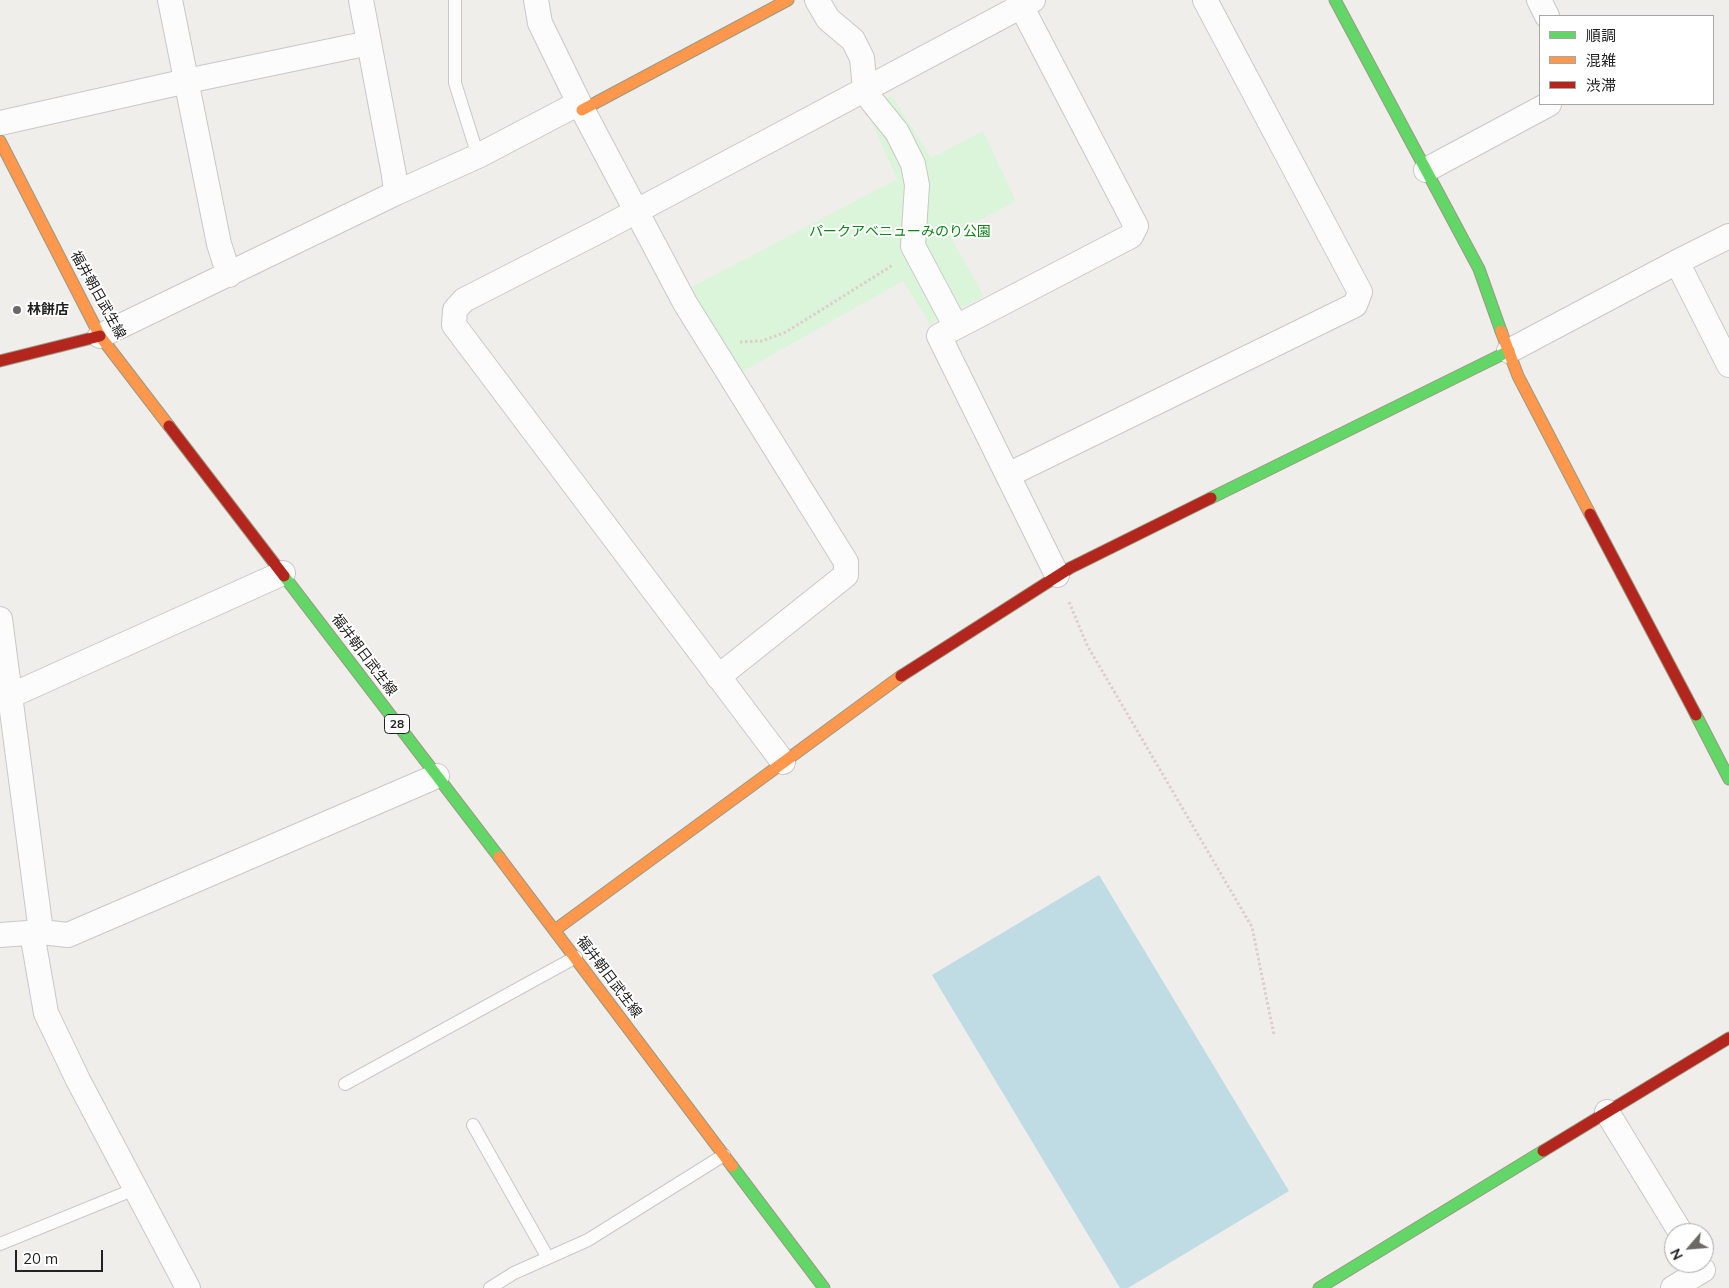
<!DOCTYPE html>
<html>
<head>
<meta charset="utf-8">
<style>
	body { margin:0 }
	#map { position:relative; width:1729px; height:1288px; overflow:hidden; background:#f0eeeb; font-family:Mulish,"Noto Sans JP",sans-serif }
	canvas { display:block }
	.legend { position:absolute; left:1539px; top:15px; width:175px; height:90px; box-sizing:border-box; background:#fff; border:1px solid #a7a7a7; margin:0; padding:6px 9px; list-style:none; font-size:15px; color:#222 }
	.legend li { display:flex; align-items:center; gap:10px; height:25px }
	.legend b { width:25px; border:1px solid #a7a7a7 }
	.north { position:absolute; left:1664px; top:1223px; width:50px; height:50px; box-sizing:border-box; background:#fff; border:1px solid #a7a7a7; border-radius:50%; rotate:243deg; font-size:14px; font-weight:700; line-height:20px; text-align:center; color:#222 }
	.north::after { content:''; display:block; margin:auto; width:18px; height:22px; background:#6a6968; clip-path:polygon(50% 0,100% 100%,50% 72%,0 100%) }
	.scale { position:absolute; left:15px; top:1250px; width:88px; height:22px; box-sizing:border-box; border:2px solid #222; border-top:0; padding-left:6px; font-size:15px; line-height:18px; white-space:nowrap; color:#222; -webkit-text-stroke:4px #fff; paint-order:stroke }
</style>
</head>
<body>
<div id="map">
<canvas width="1729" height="1288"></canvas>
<ul class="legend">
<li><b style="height:6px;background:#63d668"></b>順調</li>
<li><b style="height:6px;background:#ff974d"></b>混雑</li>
<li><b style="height:6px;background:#b3261e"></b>渋滞</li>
</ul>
<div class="north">N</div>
<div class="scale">20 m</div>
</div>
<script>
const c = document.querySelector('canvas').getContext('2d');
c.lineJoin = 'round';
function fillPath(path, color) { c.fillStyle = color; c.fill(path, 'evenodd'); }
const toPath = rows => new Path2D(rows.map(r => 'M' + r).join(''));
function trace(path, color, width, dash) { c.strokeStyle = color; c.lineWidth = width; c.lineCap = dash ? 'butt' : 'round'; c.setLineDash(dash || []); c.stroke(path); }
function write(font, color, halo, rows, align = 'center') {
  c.font = font + ' Mulish,"Noto Sans JP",sans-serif'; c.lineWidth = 4; c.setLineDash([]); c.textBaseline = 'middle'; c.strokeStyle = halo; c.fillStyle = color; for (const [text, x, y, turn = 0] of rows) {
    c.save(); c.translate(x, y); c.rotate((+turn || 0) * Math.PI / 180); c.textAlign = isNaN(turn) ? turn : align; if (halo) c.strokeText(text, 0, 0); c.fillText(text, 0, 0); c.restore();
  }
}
const park = toPath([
	[892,96,931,158,983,131,1016,201,950,236,984,296,930,324,903,281,742,372,690,288,897,179,864,105]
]);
const water = toPath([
	[1099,875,1289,1191,1128,1288,1120,1288,932,975]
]);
const path = toPath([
	[740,342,762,341,786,332,893,265],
	[1069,602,1087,645,1252,927,1274,1035]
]);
const lane = toPath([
	[455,0,455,83,478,156],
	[345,1084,576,957],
	[473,1125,548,1258],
	[0,1244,135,1189],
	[490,1288,514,1273,588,1240,724,1155]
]);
const street = toPath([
	[170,0,219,244,229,275],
	[536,0,540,23,579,103,685,303,846,562,846,575,718,677],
	[817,0,828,19,853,40,862,58,865,89,872,101,897,132,913,164,917,185,913,246,956,327],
	[1018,0,1136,226,1131,236,939,336,1057,575],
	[1539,0,1547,16],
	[0,123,187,81,369,43],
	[1426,170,1549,104],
	[396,193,478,156,579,103],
	[1677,262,1729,365],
	[100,336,396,193,394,175,361,0],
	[1509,351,1677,262,1729,236],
	[1008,475,1355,305,1360,292,1205,0],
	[0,619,41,932],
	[10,696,283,573],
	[783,762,454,325,455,310,464,300,603,229,1033,0],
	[32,933,46,1013,78,1080,188,1288],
	[0,935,41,932,68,935,437,776],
	[1607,1112,1681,1233],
	[1673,1288,1703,1270]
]);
const fast = toPath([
	[1335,0,1479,269,1501,331],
	[1211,498,1509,351],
	[284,576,499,857],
	[1696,715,1729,779],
	[732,1166,824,1288],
	[1319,1288,1543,1151]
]);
const slow = toPath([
	[582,110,788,0],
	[0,141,100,336,169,426],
	[1501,331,1518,376,1590,514],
	[499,857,732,1166],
	[555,930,901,676]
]);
const jam = toPath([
	[0,361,100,336],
	[169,426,284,576],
	[1590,514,1696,715],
	[901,676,1070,568,1211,498],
	[1543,1151,1729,1038]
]);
const markers = [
	[17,310,5,"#6a6968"]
];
const shields = [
	[397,724,25]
];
const shieldNames = [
	["28",397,724]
];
const parkNames = [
	["パークアベニューみのり公園",900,232]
];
const streetNames = [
	["福井朝日武生線",98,295,61],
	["福井朝日武生線",364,655,53],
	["福井朝日武生線",609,977,53]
];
const poiNames = [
	["林餅店",27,310]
];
fillPath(park, '#daf5da');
fillPath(water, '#bfdbe3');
trace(lane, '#c9c8c7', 14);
trace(street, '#c9c8c7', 26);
trace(fast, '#999a82', 13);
trace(slow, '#999a82', 13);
trace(jam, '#999a82', 13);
trace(path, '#dccecd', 3, [2.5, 2.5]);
trace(lane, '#fdfcfc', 12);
trace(street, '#fdfcfc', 24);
trace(fast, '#63d668', 11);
trace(slow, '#ff974d', 11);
trace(jam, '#b3261e', 11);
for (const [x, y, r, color] of markers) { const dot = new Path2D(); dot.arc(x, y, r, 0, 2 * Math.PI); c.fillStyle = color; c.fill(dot); trace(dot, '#fff', 2); }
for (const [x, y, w] of shields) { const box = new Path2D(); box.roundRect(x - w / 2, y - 9.5, w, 19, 4); c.fillStyle = '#fff'; c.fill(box); trace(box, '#222', 1); }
write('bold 12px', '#222', null, shieldNames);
write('14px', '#0c8416', '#fff', parkNames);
write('14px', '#222', '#fff', streetNames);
write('bold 14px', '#222', '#fff', poiNames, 'left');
</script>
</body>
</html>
